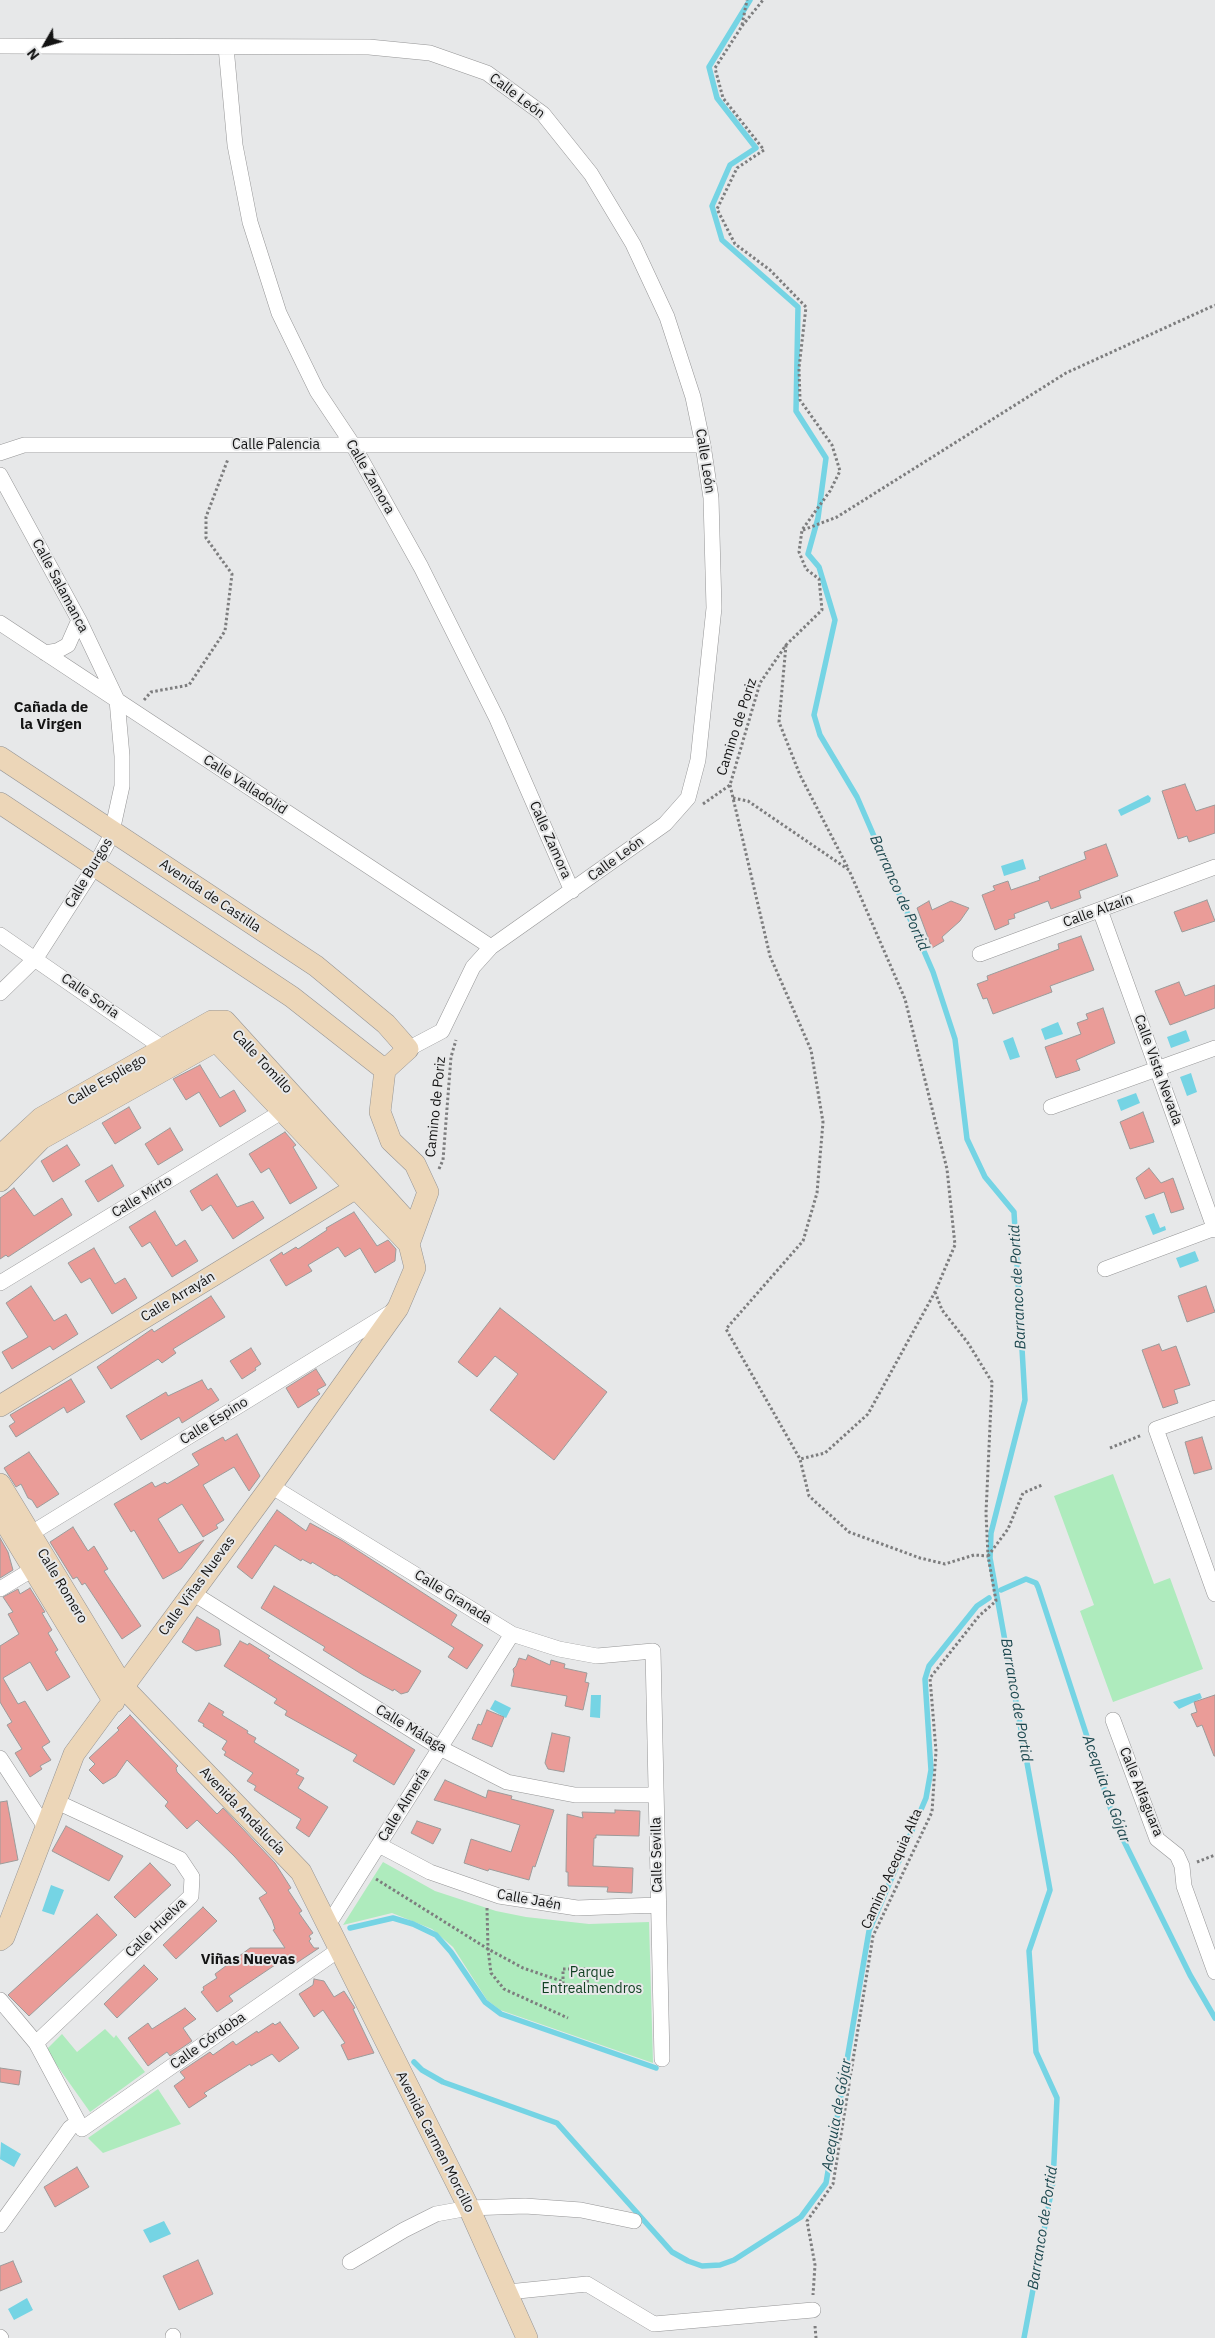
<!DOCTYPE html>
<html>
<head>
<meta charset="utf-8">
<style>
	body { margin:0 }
	#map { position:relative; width:1215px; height:2338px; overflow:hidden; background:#e7e8e9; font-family:"IBM Plex Sans",sans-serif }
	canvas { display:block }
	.north { position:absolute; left:20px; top:20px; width:50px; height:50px; -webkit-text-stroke:4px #e7e8e9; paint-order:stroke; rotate:232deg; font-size:14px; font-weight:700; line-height:20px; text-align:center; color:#141414 }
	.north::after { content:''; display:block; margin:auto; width:18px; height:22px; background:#141414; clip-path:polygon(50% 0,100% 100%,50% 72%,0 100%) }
</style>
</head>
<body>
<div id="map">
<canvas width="1215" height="2338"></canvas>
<div class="north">N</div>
</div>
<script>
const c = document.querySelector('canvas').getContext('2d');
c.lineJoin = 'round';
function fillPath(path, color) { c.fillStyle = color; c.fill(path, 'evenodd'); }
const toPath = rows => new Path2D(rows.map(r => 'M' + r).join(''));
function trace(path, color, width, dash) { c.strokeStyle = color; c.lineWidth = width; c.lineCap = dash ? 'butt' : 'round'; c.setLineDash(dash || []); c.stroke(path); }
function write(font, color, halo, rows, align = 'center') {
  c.font = font + ' "IBM Plex Sans",sans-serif'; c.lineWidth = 4; c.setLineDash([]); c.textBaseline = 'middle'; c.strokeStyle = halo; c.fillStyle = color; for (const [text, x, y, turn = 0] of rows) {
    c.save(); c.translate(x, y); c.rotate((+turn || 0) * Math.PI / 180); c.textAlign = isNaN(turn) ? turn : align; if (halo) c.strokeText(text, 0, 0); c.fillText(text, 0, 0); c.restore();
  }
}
const green = toPath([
	[1113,1474,1154,1584,1170,1578,1203,1669,1113,1702,1080,1611,1094,1605,1054,1496],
	[383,1862,435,1891,496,1911,526,1917,589,1924,649,1922,653,2063,500,2010,487,2000,453,1947,432,1929,392,1913,343,1925],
	[105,2029,114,2038,116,2035,145,2072,90,2112,46,2050,62,2034,77,2052],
	[158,2089,181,2124,103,2153,88,2138]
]);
const water = toPath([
	[1148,795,1151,798,1150,802,1121,816,1118,810],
	[1023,859,1026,869,1004,876,1001,866],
	[1058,1022,1063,1034,1045,1040,1041,1029],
	[1186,1030,1190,1041,1171,1048,1167,1037],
	[1013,1037,1020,1057,1010,1060,1003,1041],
	[1191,1073,1197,1092,1187,1096,1180,1077],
	[1136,1093,1140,1103,1121,1111,1117,1100],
	[1154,1213,1160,1228,1165,1226,1166,1230,1153,1235,1145,1216],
	[1195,1251,1199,1261,1180,1268,1176,1258],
	[1200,1693,1202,1698,1190,1704,1179,1709,1173,1702],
	[591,1695,601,1695,600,1718,590,1717],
	[495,1700,511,1708,506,1718,490,1709],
	[51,1885,64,1890,54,1915,42,1911],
	[1,2142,21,2154,14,2167,0,2159],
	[164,2221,171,2234,150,2243,143,2230],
	[27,2298,33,2310,14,2320,8,2309]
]);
const stream = toPath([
	[750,0,709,67,717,98,756,148,730,165,712,206,722,240,798,307,796,411,826,458,818,518,808,554,819,567,835,620,814,715,820,735,857,797,933,972,955,1039,967,1139,985,1177,1014,1212,1025,1400,991,1533,990,1558,1050,1890,1029,1951,1036,2052,1057,2098,1053,2182,1024,2338],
	[1001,1590,1026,1579,1036,1583,1038,1587,1116,1825,1190,1975,1215,2018],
	[350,1928,393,1918,413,1924,436,1935,451,1952,485,2002,501,2014,656,2068],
	[414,2062,422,2070,443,2082,557,2123,672,2252,688,2261,702,2266,720,2265,734,2260,801,2217,826,2183,869,1931,926,1798,931,1770,925,1679,929,1666,977,1606,989,1598]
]);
const building = toPath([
	[1185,784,1196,811,1215,805,1215,833,1189,842,1187,836,1178,839,1162,791,1185,784],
	[1106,844,1118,876,1079,891,1081,898,1051,909,1048,901,1014,914,1015,918,1008,920,1009,924,995,930,982,895,995,890,993,886,1008,881,1011,890,1040,880,1039,877,1086,859,1084,852,1106,844],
	[1207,900,1215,921,1182,932,1174,912,1207,900],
	[929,901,932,910,951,901,969,908,960,921,942,937,944,941,932,948,917,908,929,901],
	[1081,936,1094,970,1050,986,1052,992,993,1014,987,998,983,999,977,984,988,980,987,976,1059,949,1058,944,1081,936],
	[1179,982,1185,996,1215,985,1215,1008,1170,1025,1155,991,1179,982],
	[1103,1008,1115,1043,1076,1060,1080,1070,1056,1078,1045,1047,1081,1034,1077,1023,1088,1019,1086,1014,1103,1008],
	[200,1065,220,1098,234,1090,246,1111,220,1127,199,1092,186,1100,173,1079,200,1065],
	[129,1107,141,1128,115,1144,102,1123,129,1107],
	[1143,1112,1154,1142,1130,1149,1120,1122,1143,1112],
	[170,1128,183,1150,158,1165,145,1144,170,1128],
	[285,1132,296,1145,293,1147,317,1188,290,1204,269,1168,261,1173,249,1154,285,1132],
	[67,1145,80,1165,53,1182,41,1161,67,1145],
	[112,1165,124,1186,98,1202,85,1181,112,1165],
	[1149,1168,1161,1183,1173,1178,1184,1209,1171,1213,1164,1192,1145,1199,1136,1178,1149,1168],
	[217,1174,237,1207,253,1201,264,1218,233,1239,211,1205,202,1211,190,1191,217,1174],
	[14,1188,34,1216,62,1198,72,1215,8,1257,6,1255,0,1259,0,1198,14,1188],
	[155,1211,176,1246,185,1240,198,1261,172,1277,150,1242,142,1247,129,1227,155,1211],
	[354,1212,377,1246,388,1240,396,1249,395,1261,375,1273,360,1248,345,1257,338,1247,308,1265,312,1271,286,1286,270,1260,282,1252,283,1255,296,1247,298,1249,327,1230,326,1228,354,1212],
	[94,1248,115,1284,125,1278,137,1298,112,1314,90,1278,81,1283,68,1263,94,1248],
	[31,1286,54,1321,66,1314,78,1334,53,1350,50,1346,12,1369,2,1352,28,1337,6,1303,31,1286],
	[1206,1286,1215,1312,1187,1322,1178,1296,1206,1286],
	[211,1296,225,1317,173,1349,176,1353,162,1363,158,1359,111,1389,97,1367,152,1329,154,1332,211,1296],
	[500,1308,607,1392,554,1460,490,1410,518,1374,495,1356,477,1377,458,1362,500,1308],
	[1159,1344,1162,1351,1176,1346,1190,1385,1174,1390,1178,1403,1163,1408,1142,1350,1159,1344],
	[251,1348,261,1364,255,1368,256,1370,242,1379,230,1361,251,1348],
	[316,1369,326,1385,317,1390,320,1394,298,1408,286,1388,316,1369],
	[71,1379,85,1402,67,1413,64,1407,16,1437,9,1426,15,1422,10,1415,71,1379],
	[202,1380,208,1390,211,1388,219,1400,182,1423,179,1417,141,1440,126,1416,166,1392,168,1396,202,1380],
	[237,1434,260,1476,249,1491,234,1467,203,1485,224,1520,216,1525,218,1528,203,1537,182,1504,158,1519,179,1553,204,1540,181,1569,163,1579,134,1530,131,1532,114,1504,152,1482,155,1487,165,1482,167,1484,199,1465,192,1454,223,1437,225,1441,237,1434],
	[1202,1437,1212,1469,1194,1474,1185,1442,1202,1437],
	[29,1452,59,1494,37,1508,32,1500,28,1498,21,1484,16,1487,4,1468,29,1452],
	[277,1510,306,1531,310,1523,343,1541,457,1615,451,1625,483,1645,467,1669,448,1657,454,1648,336,1575,335,1576,312,1562,311,1564,302,1559,301,1561,275,1545,252,1579,237,1567,277,1510],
	[73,1527,88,1551,94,1546,108,1569,104,1571,141,1626,122,1639,85,1583,82,1585,77,1577,73,1579,50,1542,73,1527],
	[0,1538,8,1552,13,1570,0,1578,0,1538],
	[274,1586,421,1671,408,1692,401,1694,394,1689,393,1691,363,1675,323,1650,325,1647,261,1608,274,1586],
	[30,1588,45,1612,42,1613,52,1630,48,1633,58,1650,55,1652,70,1677,47,1691,30,1662,3,1678,18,1704,25,1701,50,1742,42,1747,51,1760,40,1766,42,1769,30,1777,15,1753,22,1749,7,1725,12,1722,0,1702,0,1646,19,1634,8,1614,13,1612,3,1597,18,1589,20,1594,30,1588],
	[197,1617,219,1630,221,1645,196,1651,182,1642,197,1617],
	[240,1641,248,1645,249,1643,270,1656,268,1658,415,1750,394,1785,353,1761,357,1755,285,1715,287,1711,274,1703,277,1699,224,1666,240,1641],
	[528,1655,550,1665,551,1660,565,1664,564,1668,587,1673,585,1682,589,1683,583,1710,565,1706,567,1696,511,1686,514,1674,513,1669,516,1666,519,1658,526,1660,528,1655],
	[1215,1695,1215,1756,1214,1756,1202,1725,1197,1727,1191,1714,1197,1712,1194,1702,1215,1695],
	[209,1703,224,1712,222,1715,248,1731,247,1733,256,1738,254,1742,299,1770,296,1774,304,1778,298,1788,328,1807,309,1837,296,1828,301,1819,254,1790,256,1786,247,1781,253,1773,224,1755,226,1752,222,1749,227,1741,203,1726,204,1724,198,1721,209,1703],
	[487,1710,504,1717,492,1747,472,1739,478,1724,481,1725,487,1710],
	[130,1715,178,1766,176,1768,177,1772,217,1814,223,1808,275,1863,291,1888,288,1890,302,1911,299,1913,313,1933,309,1936,311,1939,309,1941,314,1948,319,1948,295,1964,290,1957,278,1963,229,1996,233,2001,217,2012,201,1992,204,1990,203,1987,217,1978,215,1974,250,1948,285,1948,273,1930,275,1929,272,1920,259,1898,267,1893,234,1856,197,1820,187,1829,165,1806,168,1802,127,1760,116,1776,103,1784,89,1770,95,1764,89,1758,119,1730,117,1728,130,1715],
	[552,1733,570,1737,564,1772,548,1769,545,1763,552,1733],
	[445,1780,486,1798,488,1790,512,1796,511,1799,554,1810,535,1867,533,1866,529,1880,489,1869,488,1871,464,1863,471,1839,511,1852,520,1825,434,1800,445,1780],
	[7,1801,18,1860,0,1864,0,1802,7,1801],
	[615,1810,640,1811,639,1836,596,1835,596,1838,594,1838,593,1866,633,1868,632,1893,607,1892,608,1887,568,1886,568,1872,566,1872,567,1814,583,1818,582,1812,615,1813,615,1810],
	[417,1821,441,1829,433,1844,411,1833,417,1821],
	[66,1826,123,1856,109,1881,52,1851,66,1826],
	[150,1863,171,1885,135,1918,114,1897,150,1863],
	[203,1907,217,1921,176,1959,163,1945,203,1907],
	[97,1914,117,1935,29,2016,8,1995,97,1914],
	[144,1965,158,1979,117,2018,104,2004,144,1965],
	[314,1979,324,1981,334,1997,344,1991,355,2008,353,2009,374,2053,348,2060,341,2045,345,2043,323,2010,314,2017,299,1994,313,1985,314,1979],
	[185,2008,196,2019,183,2028,192,2041,170,2056,167,2052,148,2066,128,2038,148,2023,152,2029,185,2008],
	[280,2022,299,2048,279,2062,272,2054,251,2066,250,2064,204,2093,207,2096,189,2108,174,2086,185,2078,180,2072,210,2052,213,2055,233,2041,236,2045,257,2031,258,2033,273,2023,275,2025,280,2022],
	[0,2068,21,2071,19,2085,0,2082,0,2068],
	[77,2167,89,2187,55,2207,44,2187,77,2167],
	[198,2260,213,2294,179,2310,163,2276,198,2260],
	[13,2261,22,2282,0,2291,0,2266,13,2261]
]);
const path = toPath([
	[742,25,747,0],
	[803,530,837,517,1066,373,1215,305],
	[786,645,779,722,800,775,848,868],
	[144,700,151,692,189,685,225,631,232,574,206,538,206,517,228,459],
	[730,785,770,956,811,1050,823,1122,817,1193,803,1241,726,1329,800,1459,809,1496,849,1532,920,1558,945,1564,974,1555,988,1556,996,1601,979,1616,930,1678,936,1751,932,1812,873,1936,833,2184,807,2221,815,2265,813,2295],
	[733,798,748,801,849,870,905,999,947,1169,955,1245,935,1292,868,1414,825,1453,800,1459],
	[703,804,730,785,760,683,786,645,822,610,819,579,806,569,799,552,802,530,830,491,840,471,832,445,800,400,799,368,806,307,770,270,735,244,717,209,737,168,764,150,723,98,715,68,742,26,763,0],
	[439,1169,443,1160,451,1057,456,1040],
	[935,1292,942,1310,968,1343,992,1382,986,1513,988,1556],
	[1110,1448,1142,1435],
	[988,1556,1008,1529,1023,1493,1042,1485],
	[1197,1862,1215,1855],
	[376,1879,488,1949,523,1968,564,1982],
	[487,1908,488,1949,491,1973,504,1989,568,2018],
	[563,1969,587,1969,588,1992,563,1992,563,1969],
	[815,2326,816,2338]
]);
const street = toPath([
	[0,46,369,47,430,53,487,73,543,114,591,174,633,244,667,317,693,397,703,445,711,498,714,608,698,760,688,798,665,824,491,947,473,967,442,1031,408,1049],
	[226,47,235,145,250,222,279,313,317,391,353,445,421,567,497,719,572,891],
	[0,453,24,445,703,445],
	[0,475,79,620,117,700,122,756,122,786,111,836,95,866,36,958,0,993],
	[0,623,491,947],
	[45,653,57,651,68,645,79,620],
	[1100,910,1215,1230],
	[0,935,163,1048,169,1056],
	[980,954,1215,867],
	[1051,1107,1215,1048],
	[1105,1269,1215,1228],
	[0,1283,291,1106],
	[1215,1408,1156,1429,1215,1594],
	[271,1486,512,1634,559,1649,597,1656,653,1651,662,2059],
	[30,1534,393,1311],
	[0,1589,33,1569],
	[191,1592,440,1748,507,1782,575,1795,656,1795],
	[1113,1720,1157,1839,1177,1855,1182,1866,1184,1886,1215,1972],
	[0,1758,45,1827],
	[379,1845,430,1872,499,1896,577,1908,658,1905],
	[328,1925,512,1634],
	[0,2000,36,2043,82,2129,340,1949],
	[36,2043,191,1896,192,1877,180,1859,55,1801],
	[0,2225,70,2128,78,2122],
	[350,2262,404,2230,436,2214,469,2208,525,2206,581,2210,634,2221],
	[508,2292,587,2284,654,2324,813,2310],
	[173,2336,173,2338],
	[0,2337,1,2338]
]);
const secondary = toPath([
	[0,757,316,966,386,1024,408,1049,385,1070,380,1112,391,1141,415,1164,428,1192,409,1244],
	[0,803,292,997,385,1070],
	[0,1156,41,1118,212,1021,225,1021,414,1229],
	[0,1181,41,1139,216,1041,409,1244,415,1268,398,1308,271,1486,74,1754,4,1937,0,1940],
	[0,1406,356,1188],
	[0,1484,124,1688,301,1872,469,2208,527,2338],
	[0,1514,114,1702]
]);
const streetNames = [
	["Calle León",517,96,37],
	["Calle Palencia",276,445],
	["Calle León",705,461,81],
	["Calle Zamora",370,477,60],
	["Calle Salamanca",60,586,62],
	["Camino de Poriz",737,727,-72],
	["Calle Valladolid",245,785,33],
	["Calle Zamora",550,840,66],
	["Calle León",616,859,-36],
	["Calle Burgos",89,873,-59],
	["Avenida de Castilla",210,896,34],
	["Calle Alzaín",1098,911,-20],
	["Calle Soria",90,996,35],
	["Calle Tomillo",262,1062,47],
	["Calle Vista Nevada",1158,1070,70],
	["Calle Espliego",107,1080,-30],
	["Camino de Poriz",436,1107,-84],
	["Calle Mirto",142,1197,-31],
	["Calle Arrayán",178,1297,-31],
	["Calle Espino",214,1421,-32],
	["Calle Romero",62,1586,59],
	["Calle Viñas Nuevas",197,1586,-54],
	["Calle Granada",453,1597,32],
	["Calle Málaga",411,1729,31],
	["Calle Alfaguara",1141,1792,68],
	["Calle Almería",404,1805,-58],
	["Avenida Andalucía",242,1811,46],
	["Calle Sevilla",657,1855,-91],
	["Camino Acequia Alta",892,1869,-66],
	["Calle Jaén",529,1900,10],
	["Calle Huelva",156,1928,-44],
	["Calle Córdoba",208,2041,-35],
	["Avenida Carmen Morcillo",435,2142,63]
];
const parkNames = [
	["Parque",592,1973],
	["Entrealmendros",592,1989]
];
const neighbourhoodNames = [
	["Cañada de",51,708],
	["la Virgen",51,725],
	["Viñas Nuevas",248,1960]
];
const waterNames = [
	["Barranco de Portid",899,893,66],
	["Barranco de Portid",1018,1287,-93],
	["Barranco de Portid",1016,1700,80],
	["Acequia de Gójar",1106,1789,70],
	["Acequia de Gójar",837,2115,-80],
	["Barranco de Portid",1043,2228,-81]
];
fillPath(green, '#aeebbd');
fillPath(water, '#75d4e4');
trace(stream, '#75d4e4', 5.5);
fillPath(building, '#ea9c98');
trace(building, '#9c9b9a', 1);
trace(street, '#959596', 16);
trace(secondary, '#959596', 22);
trace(path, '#7d7d7e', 3, [2.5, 2.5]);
trace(street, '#fff', 15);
trace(secondary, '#ecd6b8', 21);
write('14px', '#141414', '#e7e8e9', streetNames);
write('14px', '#124123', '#e7e8e9', parkNames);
write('bold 15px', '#141414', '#e7e8e9', neighbourhoodNames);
write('italic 15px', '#1e4950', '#e7e8e9', waterNames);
</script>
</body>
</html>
